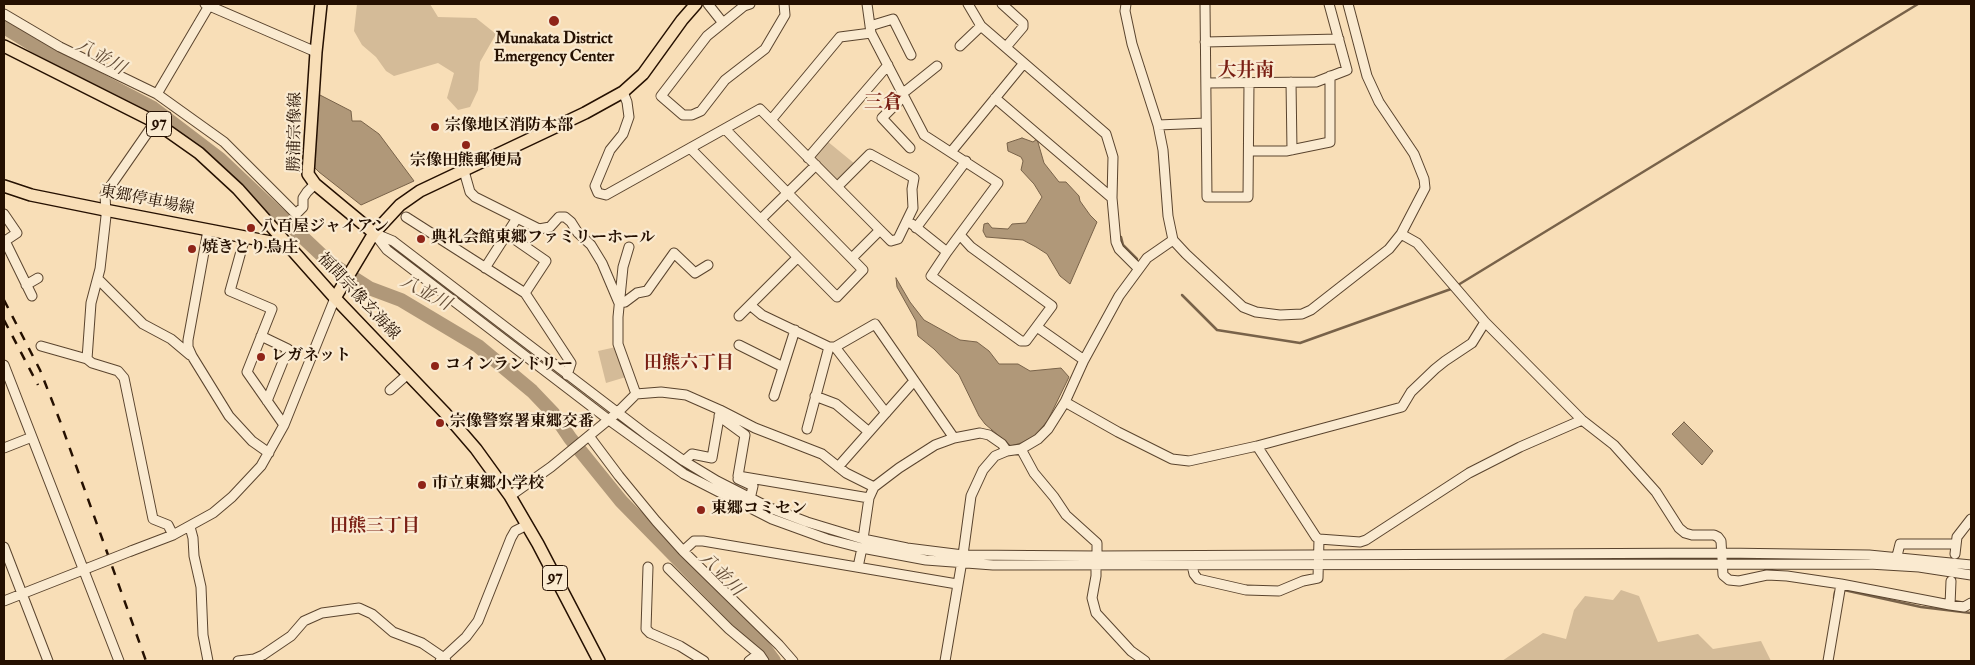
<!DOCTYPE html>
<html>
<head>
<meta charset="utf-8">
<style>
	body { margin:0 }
	#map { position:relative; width:1975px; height:665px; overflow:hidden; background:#f8deb7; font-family:"IM FELL Double Pica",serif }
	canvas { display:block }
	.frame { position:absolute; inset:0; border:5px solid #251001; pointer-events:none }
</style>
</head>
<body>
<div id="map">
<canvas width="1975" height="665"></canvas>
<div class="frame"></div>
</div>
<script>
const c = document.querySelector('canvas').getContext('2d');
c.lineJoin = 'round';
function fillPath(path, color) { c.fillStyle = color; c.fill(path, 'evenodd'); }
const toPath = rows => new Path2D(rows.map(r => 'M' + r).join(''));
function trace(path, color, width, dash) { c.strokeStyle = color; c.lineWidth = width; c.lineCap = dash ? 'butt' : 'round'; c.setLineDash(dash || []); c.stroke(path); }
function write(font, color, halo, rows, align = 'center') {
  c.font = font + ' "IM FELL Double Pica","Noto Serif JP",serif'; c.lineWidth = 4.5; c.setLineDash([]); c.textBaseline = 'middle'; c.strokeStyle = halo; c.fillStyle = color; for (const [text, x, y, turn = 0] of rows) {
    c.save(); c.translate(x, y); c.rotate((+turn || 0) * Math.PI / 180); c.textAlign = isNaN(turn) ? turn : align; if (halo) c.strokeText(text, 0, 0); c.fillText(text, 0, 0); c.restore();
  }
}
const green = toPath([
	[357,4,430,4,438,17,476,18,496,34,480,62,478,90,470,107,458,110,447,98,454,73,438,63,394,76,386,71,376,57,362,45,354,31],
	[827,141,855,164,839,180,835,181,814,159,814,156],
	[616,347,626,377,606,383,598,351],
	[1621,590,1639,596,1658,642,1698,634,1713,649,1761,641,1771,661,1502,661,1543,633,1566,639,1574,610,1585,596,1613,600]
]);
const water = toPath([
	[318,94,351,111,352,121,361,121,379,134,414,181,361,205,319,172,314,167,318,94],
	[1022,138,1033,142,1037,139,1044,163,1059,182,1066,182,1079,196,1080,201,1090,215,1097,222,1070,284,1060,276,1047,254,1036,247,1023,240,986,237,983,231,984,224,988,223,992,228,1008,229,1012,224,1026,223,1042,197,1034,184,1021,170,1023,161,1021,157,1008,151,1007,143,1022,138],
	[896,278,910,302,924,320,960,340,977,342,989,351,999,364,1018,364,1030,371,1061,368,1069,377,1048,420,1035,436,1021,443,1011,446,985,424,979,416,959,375,934,349,918,336,916,321,897,287,896,278],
	[1684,422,1713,451,1702,465,1672,434,1684,422]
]);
const stream = toPath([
	[1121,237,1123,245,1137,259],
	[1458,285,1918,4],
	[1182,295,1217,330,1300,343,1451,289],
	[1834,598,1835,592,1844,590,1921,607,1971,613]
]);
const river = toPath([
	[4,27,35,46,153,108,220,159,330,263,369,288,401,300,478,346,532,391,553,413,570,438,621,501,763,646,774,661]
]);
const minor = toPath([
	[205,4,316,52],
	[708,4,723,23],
	[750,4,744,6,707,36,661,96,683,115,692,115,701,111,725,80,765,49,785,15,784,4],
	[867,4,871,33,924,135,998,183,947,252,931,276,1021,341,1026,341,1052,306,971,247,960,235],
	[968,4,981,26,1106,134,1113,157,1112,198,1116,242,1119,249,1138,268],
	[1002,4,1023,23,1023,27,1006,47],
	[1126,4,1125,11,1132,44,1158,125,1163,150,1168,216,1173,240,1186,254,1243,307,1256,312,1280,315,1302,314,1311,310,1389,249,1401,234,1425,188,1424,179,1414,154,1379,102,1367,76,1348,4],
	[1205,4,1207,197,1248,197,1249,83],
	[4,14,60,47,157,94,224,142,296,214,303,207,303,198,307,192,315,184],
	[870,26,893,19,911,55],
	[1205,42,1339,39],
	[960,46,981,26],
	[1291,82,1292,150],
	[1206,83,1316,82,1347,70,1329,4],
	[623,92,627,102,629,117,623,134,610,150,595,186,598,193,606,195,760,109,880,230,891,241,898,239,913,208,912,189,914,178,870,154,838,186],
	[902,92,907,90,937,66],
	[157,94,210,4],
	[904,96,882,118,910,148],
	[995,98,1112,198],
	[771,120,840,37,871,33],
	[1158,125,1206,123],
	[690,148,837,297,863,270,725,129],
	[1249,151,1286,151,1330,142,1330,76],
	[951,152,1024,63],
	[808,158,888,65],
	[464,171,470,192,475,197,539,229,550,227,559,217,565,217,571,222,578,233,591,245,602,263,619,303],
	[4,214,17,233,5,241,32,296],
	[406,217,525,293,571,363,567,375],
	[761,219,816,165],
	[912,224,947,252],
	[916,228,966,161],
	[208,230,188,340,188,347,192,356,229,416,252,441,269,453],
	[374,233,387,250,609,420,684,474,772,519,827,539,862,548,926,560,993,565,1869,564,1919,567,1971,575],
	[376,234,393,241,647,435,684,461,717,481,770,508,807,522,863,539,907,548,963,555,1097,556,1722,553,1869,555,1971,565],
	[507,234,546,261,525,293],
	[1401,234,1417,243,1485,322,1582,420,1614,445,1656,492,1679,528,1685,533,1692,535,1714,535,1718,537,1721,541,1723,575,1729,580,1739,581,1767,575,1787,576,1841,584,1950,605,1964,607,1971,603],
	[245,237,230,291,272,309,247,372,284,425],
	[629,247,623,267,618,317,618,344,636,394],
	[797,258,750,305,762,315,829,347,835,347,875,324,954,438],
	[852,258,880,230],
	[485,268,517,218],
	[98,279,143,324,171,339,190,355],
	[26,285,38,278],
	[619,303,625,302,637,293,647,291,674,253,695,273,708,265],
	[739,316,750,305],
	[1037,327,1084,360],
	[261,336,288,349,267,401],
	[739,345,783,367],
	[41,346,87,359,92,363,118,371,124,378,153,519,168,525,173,535],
	[835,347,886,413],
	[87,359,91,303,100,269,106,216,105,194,155,122],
	[4,365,119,661],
	[390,390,408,374],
	[774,396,795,330],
	[815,396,836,404,869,432],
	[1065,402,1118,432,1172,459,1189,461,1257,446,1402,407,1411,392,1435,369,1445,361,1472,343,1485,322],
	[719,416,745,435,738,476,869,498],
	[807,429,829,347],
	[589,436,619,476,656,521,683,551,779,645,793,661],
	[1257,446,1316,537,1319,539,1360,542,1366,540,1469,473,1520,447,1582,420],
	[4,448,32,437],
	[1021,449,1034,473,1054,497,1066,515,1097,543,1097,556],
	[684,461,692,454,712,458,720,412],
	[838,467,914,381],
	[738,479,753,486,750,499],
	[510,496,551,467,618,412,636,394,661,392,686,395,720,410,755,428,822,454,846,473,874,487],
	[190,527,193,538,194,556,201,587,203,635,208,661],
	[863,539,869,498,874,487,899,468,935,445,954,438,980,433,989,435,1002,444,1007,451],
	[4,547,48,661],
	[131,551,173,535,213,513,232,497,261,466,284,425,335,298],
	[683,551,694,541,703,541,957,584],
	[1955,554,1957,537,1971,519],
	[1897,556,1900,544,1956,544],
	[1096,565,1096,576,1092,598,1096,613,1131,651,1145,661],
	[1192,565,1194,574,1198,579,1246,590,1279,591,1303,581,1318,578,1319,539],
	[648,567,646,629,650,633,680,646,704,661],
	[858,567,862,548],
	[668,568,729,629,760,655,764,661],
	[4,601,88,568],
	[1950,605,1951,581],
	[238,661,254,659,263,655,291,636,304,621,322,613,359,608,372,614,393,632,422,643,444,658,446,661],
	[440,661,466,637,478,621,511,538,515,531,527,525],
	[749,661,758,654],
	[945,661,963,555,971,496,983,470,995,456,1007,451,1021,449,1038,439,1048,429,1065,402,1084,360,1119,296,1147,258,1173,240],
	[1828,661,1841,584]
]);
const major = toPath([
	[321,4,316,52,308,174,315,184,374,233],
	[4,46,155,122,199,153,238,189,335,298,445,413,476,449,510,496,538,544,599,661],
	[4,186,31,195,105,210,271,242,285,242],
	[335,298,374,233,400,205,420,191,585,113,623,92,643,74,682,20,696,4]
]);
const rail = toPath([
	[4,300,40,370,60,421,146,661],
	[4,320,38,385]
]);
const minorBridge = toPath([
	[88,568,131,551]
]);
const markers = [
	[554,21,6,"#8f2418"],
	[435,127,5,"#8f2418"],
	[466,145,5,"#8f2418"],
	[251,228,5,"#8f2418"],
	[421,239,5,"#8f2418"],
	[192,249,5,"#8f2418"],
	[261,357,5,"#8f2418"],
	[435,366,5,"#8f2418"],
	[440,423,5,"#8f2418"],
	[422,485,5,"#8f2418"],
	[701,510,5,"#8f2418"]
];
const shields = [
	[159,124,25],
	[555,578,25]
];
const shieldNames = [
	["97",159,124],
	["97",555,578]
];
const poiNames = [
	["Munakata District",554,40,"center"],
	["Emergency Center",554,58,"center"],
	["宗像地区消防本部",445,127],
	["宗像田熊郵便局",466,162,"center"],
	["八百屋ジャイアン",261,228],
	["典礼会館東郷ファミリーホール",431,239],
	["焼きとり鳥庄",202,249],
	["レガネット",271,357],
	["コインランドリー",445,366],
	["宗像警察署東郷交番",450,423],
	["市立東郷小学校",432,485],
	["東郷コミセン",711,510]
];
const streetNames = [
	["勝浦宗像線",296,132,-89],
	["東郷停車場線",147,201,11],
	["福間宗像玄海線",358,297,47]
];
const waterNames = [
	["八並川",100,58,29],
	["八並川",425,294,28],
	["八並川",720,575,45]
];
const neighbourhoodNames = [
	["田熊六丁目",689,364],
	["田熊三丁目",375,527]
];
const quarterNames = [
	["大井南",1246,72],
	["三倉",883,104]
];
fillPath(green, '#d4bb98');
fillPath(water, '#b09879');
trace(water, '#786249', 1);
trace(stream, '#786249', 2.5);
trace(river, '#b09879', 14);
trace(minor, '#5a442e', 11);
trace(major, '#251001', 14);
trace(minor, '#faead0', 9);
trace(major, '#f8deb7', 11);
trace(rail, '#251001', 2.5, [9, 9]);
trace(minorBridge, '#5a442e', 11, []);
trace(minorBridge, '#faead0', 9);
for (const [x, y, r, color] of markers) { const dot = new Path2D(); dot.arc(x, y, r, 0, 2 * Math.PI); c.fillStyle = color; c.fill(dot); trace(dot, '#faead0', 2); }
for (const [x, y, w] of shields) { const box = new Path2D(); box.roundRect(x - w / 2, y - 12.5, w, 25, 4); c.fillStyle = '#faead0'; c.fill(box); trace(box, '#251001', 1); }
write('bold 15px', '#251001', null, shieldNames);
write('bold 16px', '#251001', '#faead0', poiNames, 'left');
write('16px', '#251001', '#faead0', streetNames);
write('italic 18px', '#644d37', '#faead0', waterNames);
write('bold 18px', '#7a1f14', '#faead0', neighbourhoodNames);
write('bold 19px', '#7a1f14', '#faead0', quarterNames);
</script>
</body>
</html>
